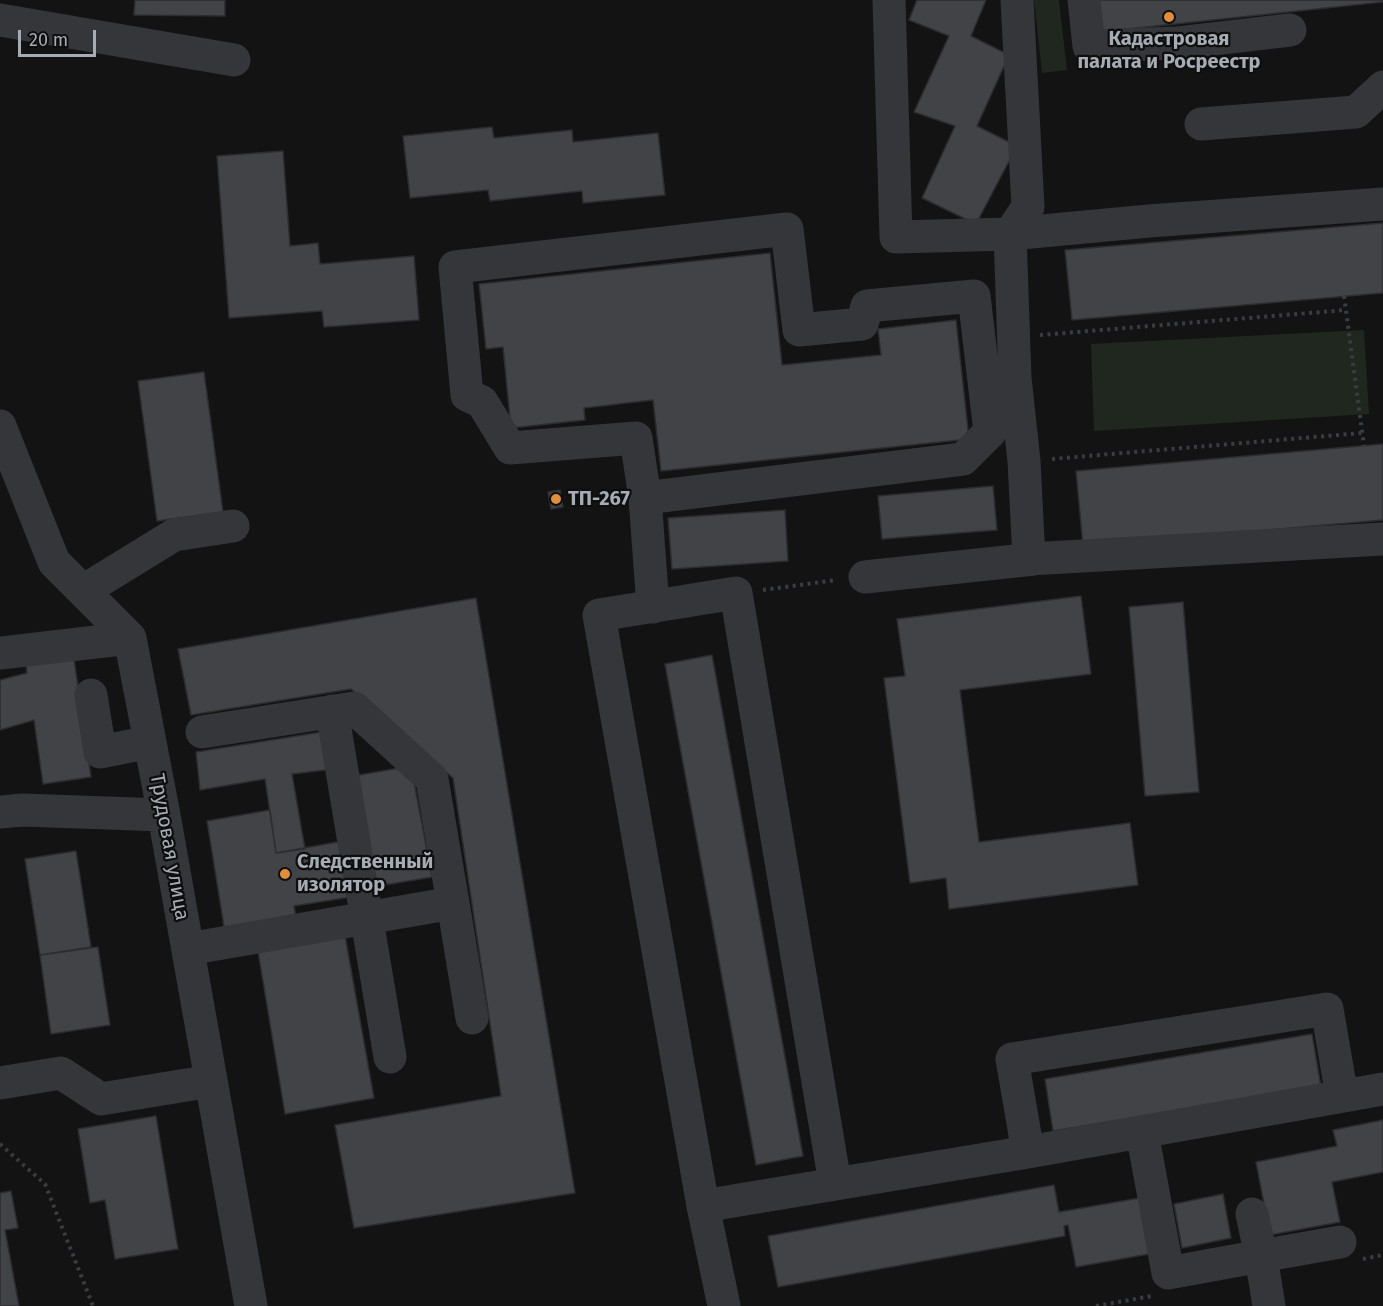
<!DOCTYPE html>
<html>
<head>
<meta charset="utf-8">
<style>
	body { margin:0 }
	#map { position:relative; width:1383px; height:1306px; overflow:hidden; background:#131314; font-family:"Fira Sans",sans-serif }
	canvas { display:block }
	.scale { position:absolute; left:18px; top:30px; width:78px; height:27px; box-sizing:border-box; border:3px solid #a5acb3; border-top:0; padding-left:8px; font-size:18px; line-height:21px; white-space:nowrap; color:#a5acb3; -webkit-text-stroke:4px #0e0e0f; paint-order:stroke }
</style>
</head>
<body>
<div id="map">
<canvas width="1383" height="1306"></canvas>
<div class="scale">20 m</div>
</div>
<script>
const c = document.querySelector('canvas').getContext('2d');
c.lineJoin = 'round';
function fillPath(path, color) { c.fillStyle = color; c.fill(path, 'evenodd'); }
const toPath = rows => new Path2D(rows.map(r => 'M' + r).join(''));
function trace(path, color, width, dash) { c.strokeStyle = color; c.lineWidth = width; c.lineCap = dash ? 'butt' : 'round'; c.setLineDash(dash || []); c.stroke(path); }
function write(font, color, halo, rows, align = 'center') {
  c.font = font + ' "Fira Sans",sans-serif'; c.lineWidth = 4.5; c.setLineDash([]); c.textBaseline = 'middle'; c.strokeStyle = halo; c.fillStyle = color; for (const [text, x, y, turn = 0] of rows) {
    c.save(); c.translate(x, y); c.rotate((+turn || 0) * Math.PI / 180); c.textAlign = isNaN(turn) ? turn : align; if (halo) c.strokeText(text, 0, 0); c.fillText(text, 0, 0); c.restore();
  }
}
const green = toPath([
	[1034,0,1059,0,1067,70,1042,73],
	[1364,330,1369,414,1094,431,1091,344]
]);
const building = toPath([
	[135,0,225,0,225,16,134,15,135,0],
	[917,0,986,0,971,36,1009,55,977,126,1017,146,976,224,922,198,955,126,914,112,949,36,909,20,917,0],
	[1095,0,1383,0,1383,2,1099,32,1095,0],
	[492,127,494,138,572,130,573,142,658,133,665,195,583,203,582,191,490,201,488,190,410,198,403,136,492,127],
	[283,151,290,246,318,243,320,264,414,256,419,320,324,327,322,311,229,318,217,156,283,151],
	[1383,223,1383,293,1072,320,1065,250,1383,223],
	[770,253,782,365,881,355,878,329,956,320,969,439,661,471,653,400,584,408,585,420,511,428,503,347,486,349,479,284,770,253],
	[204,372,223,512,157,521,138,381,204,372],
	[1383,444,1383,520,1083,546,1076,471,1383,444],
	[993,486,997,530,882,539,878,496,993,486],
	[560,490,563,507,551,509,548,492,560,490],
	[785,510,788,561,672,569,668,518,785,510],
	[1081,596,1091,674,960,690,979,842,1130,823,1138,885,949,909,946,878,910,883,884,678,905,676,897,619,1081,596],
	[476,598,575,1193,354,1228,335,1125,501,1096,453,778,351,689,191,715,178,649,476,598],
	[1183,602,1199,792,1145,796,1129,607,1183,602],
	[712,655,803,1156,756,1165,665,664,712,655],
	[74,659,91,777,43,784,34,720,0,730,0,680,27,673,26,665,74,659],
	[328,731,334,769,292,774,305,849,276,853,265,779,200,790,196,752,328,731],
	[411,766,432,877,367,888,348,777,411,766],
	[270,810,276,853,349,840,357,896,294,906,298,928,226,939,207,821,270,810],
	[76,851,91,947,40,955,25,859,76,851],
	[344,930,374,1098,285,1114,257,945,344,930],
	[98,947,110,1025,51,1034,40,955,98,947],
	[1312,1034,1321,1087,1053,1131,1045,1079,1312,1034],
	[156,1116,178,1249,115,1259,105,1200,90,1203,78,1129,156,1116],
	[1383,1120,1383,1172,1332,1182,1340,1222,1270,1235,1256,1162,1337,1146,1333,1130,1383,1120],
	[1054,1185,1059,1212,1140,1198,1149,1254,1076,1267,1068,1225,1064,1226,1065,1236,778,1287,768,1236,1054,1185],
	[11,1191,18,1228,5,1230,19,1306,0,1306,0,1193,11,1191],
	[1223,1194,1231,1238,1182,1248,1174,1204,1223,1194]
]);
const path = toPath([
	[1344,296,1364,446],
	[1040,335,1346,310],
	[1052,459,1362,433],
	[763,590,836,580],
	[0,1144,45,1184,93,1306],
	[1363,1259,1383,1255],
	[1096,1306,1152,1296]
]);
const minor = toPath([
	[889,0,896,237,1010,234,1149,221,1383,204],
	[1017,0,1028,207,1010,234,1015,378,1024,461,1029,559,1383,539],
	[1084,0,1089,46,1178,43,1290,30],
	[0,20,234,60],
	[1201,124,1356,112,1383,87],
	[787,229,799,330,862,324,867,306,974,296,990,432,963,459,645,498,636,438,510,448,482,402,467,395,455,267,787,229],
	[0,426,54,562,130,638,164,815,251,1306],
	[645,498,653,607],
	[865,577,1034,559],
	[83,591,174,535,233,526],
	[0,653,130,638],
	[91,695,100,752,150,742],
	[332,711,390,1057],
	[0,812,22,810,164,815],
	[453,903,472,1018],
	[188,949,453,903,432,779,354,708,202,732],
	[0,1083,61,1073,101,1099,211,1081],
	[1142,1132,1168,1273,1261,1256,1252,1214],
	[1028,1152,1012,1059,1327,1009,1342,1096],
	[703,1206,599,615,736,593,835,1183],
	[724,1306,703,1206,1028,1152,1383,1089],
	[1269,1306,1261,1256,1340,1242]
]);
const markers = [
	[1169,17,6,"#e18d3e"],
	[556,499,6,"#e18d3e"],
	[285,874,6,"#e18d3e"]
];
const poiNames = [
	["Кадастровая",1169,39,"center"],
	["палата и Росреестр",1169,62,"center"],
	["ТП-267",568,499],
	["Следственный",297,862],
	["изолятор",297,885]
];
const streetNames = [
	["Трудовая улица",169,847,80]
];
fillPath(green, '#20271f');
fillPath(building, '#424347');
trace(building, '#2d2d30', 1.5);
trace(path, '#3a3d40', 4, [3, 4.5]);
trace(minor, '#343639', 33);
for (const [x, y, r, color] of markers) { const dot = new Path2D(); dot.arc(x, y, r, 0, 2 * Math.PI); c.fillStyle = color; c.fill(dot); trace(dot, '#0e0e0f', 2); }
write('bold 20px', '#a5acb3', '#0e0e0f', poiNames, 'left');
write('20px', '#a5acb3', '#0e0e0f', streetNames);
</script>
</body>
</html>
